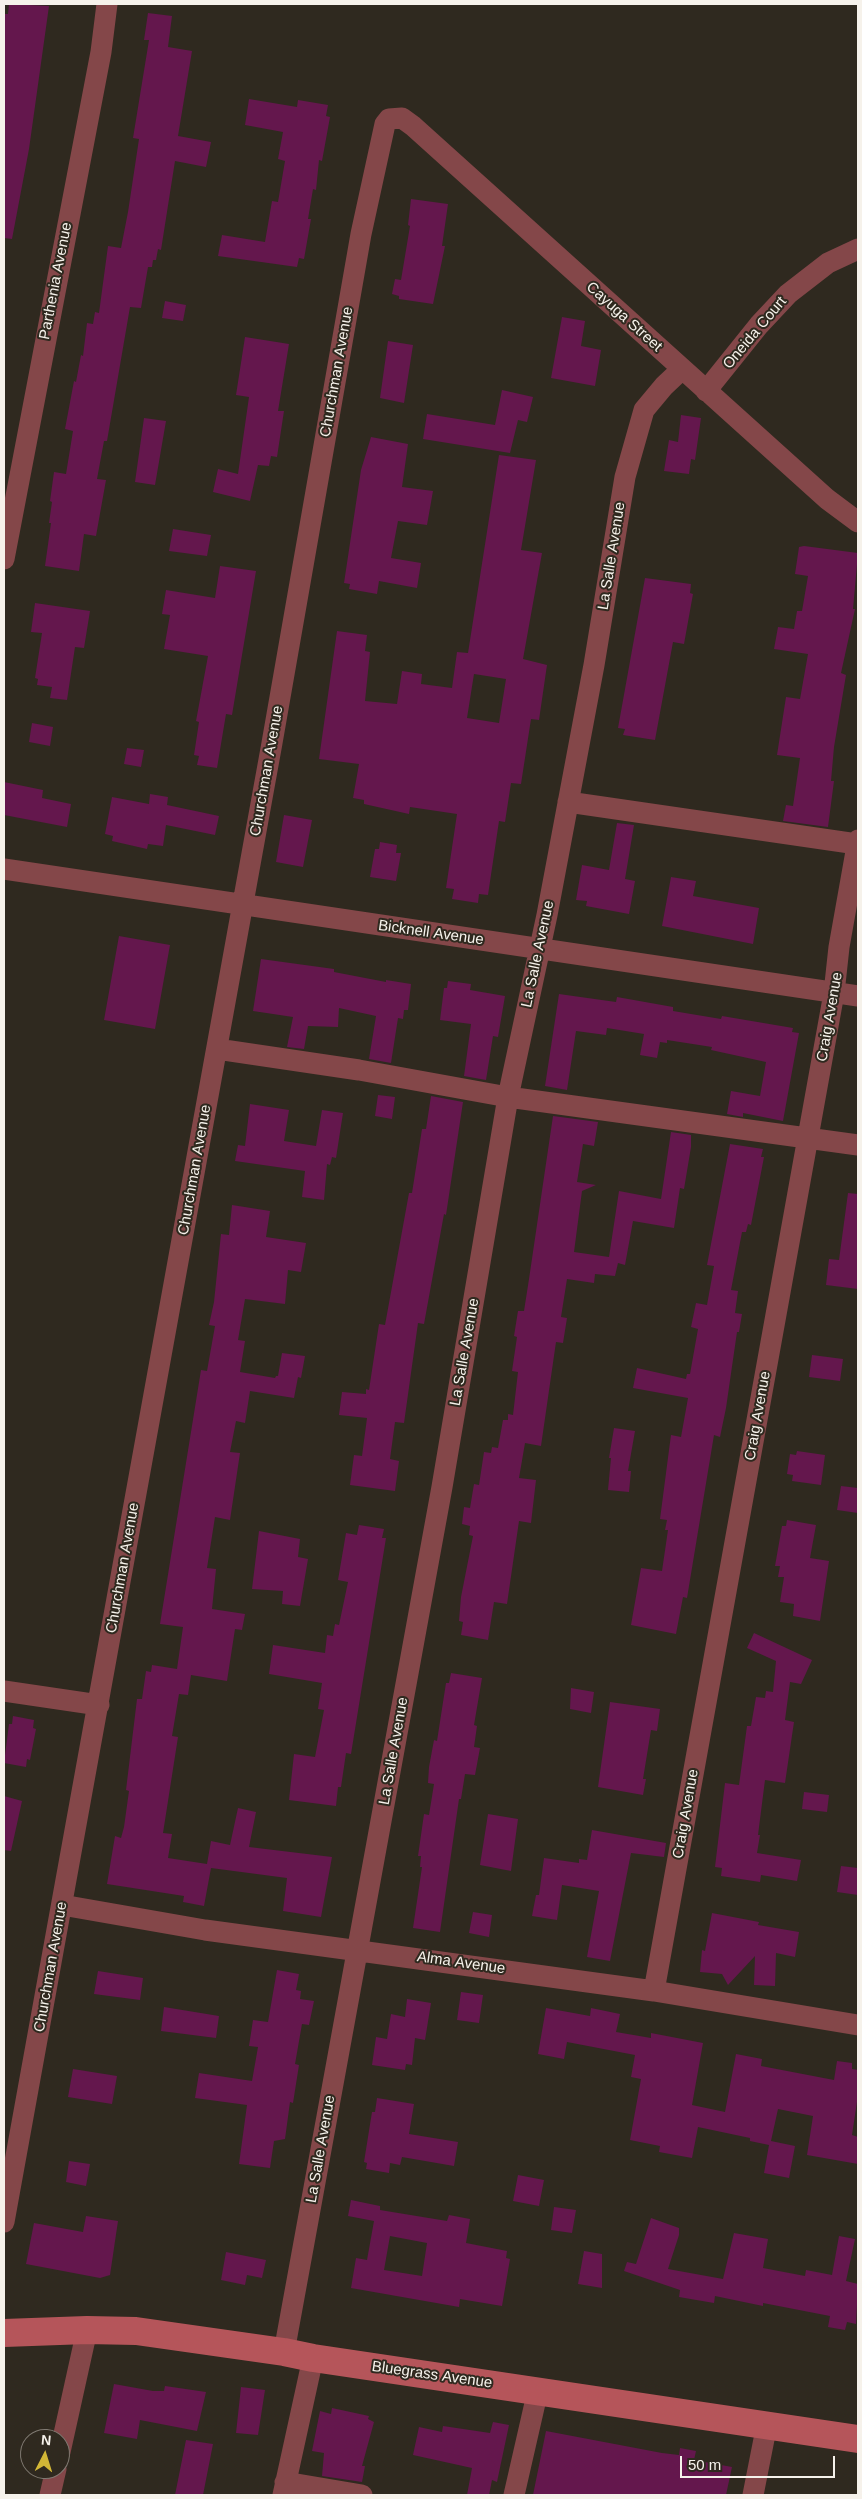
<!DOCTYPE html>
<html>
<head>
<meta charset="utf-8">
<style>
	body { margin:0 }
	#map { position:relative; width:862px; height:2499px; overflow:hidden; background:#2f291f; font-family:Arial,sans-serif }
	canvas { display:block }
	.frame { position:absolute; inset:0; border:5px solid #f6f2eb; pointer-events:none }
	.north { position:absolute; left:20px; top:2429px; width:50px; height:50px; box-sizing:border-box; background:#2f291f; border:1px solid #7f7971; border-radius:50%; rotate:5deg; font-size:14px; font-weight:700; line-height:20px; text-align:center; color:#f6f2eb }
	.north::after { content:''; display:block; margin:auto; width:18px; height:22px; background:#d2b736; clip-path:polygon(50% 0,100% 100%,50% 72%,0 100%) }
	.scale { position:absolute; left:680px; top:2456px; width:155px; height:22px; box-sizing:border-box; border:2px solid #f6f2eb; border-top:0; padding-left:6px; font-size:15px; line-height:18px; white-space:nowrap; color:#f6f2eb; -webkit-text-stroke:4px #2f291f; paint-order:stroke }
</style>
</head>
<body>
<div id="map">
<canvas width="862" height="2499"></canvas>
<div class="frame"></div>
<div class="north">N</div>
<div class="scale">50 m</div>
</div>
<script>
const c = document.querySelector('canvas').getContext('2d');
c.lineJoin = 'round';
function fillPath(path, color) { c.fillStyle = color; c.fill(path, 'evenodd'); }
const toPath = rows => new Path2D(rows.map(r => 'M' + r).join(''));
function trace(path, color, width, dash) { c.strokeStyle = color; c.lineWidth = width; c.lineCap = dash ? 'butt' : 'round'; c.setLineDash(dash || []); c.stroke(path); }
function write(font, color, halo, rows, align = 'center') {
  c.font = font + ' Arial,sans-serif'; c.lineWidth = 4; c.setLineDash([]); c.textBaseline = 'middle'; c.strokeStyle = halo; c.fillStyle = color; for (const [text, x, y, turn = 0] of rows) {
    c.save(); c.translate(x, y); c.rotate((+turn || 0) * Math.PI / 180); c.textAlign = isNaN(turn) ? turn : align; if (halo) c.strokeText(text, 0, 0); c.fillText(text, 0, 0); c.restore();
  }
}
const building = toPath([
	[9,4,49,6,29,149,12,239,4,238,4,14,8,14],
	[148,13,172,16,168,47,192,51,178,136,211,142,206,167,175,161,161,250,158,249,156,260,153,260,152,267,148,267,141,308,130,307,107,441,104,441,97,479,106,480,96,536,84,534,79,571,45,566,51,523,49,523,52,502,50,501,54,472,66,474,73,431,65,429,74,381,76,382,81,355,83,356,87,323,93,324,95,312,99,313,108,246,121,248,128,212,139,139,133,138,149,40,144,40],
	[249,99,297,107,298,100,328,105,326,116,330,117,322,161,319,160,316,190,313,189,308,219,311,219,304,259,299,258,297,267,218,256,222,235,265,242,272,201,278,202,285,161,278,159,283,132,245,125],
	[411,199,448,204,442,246,445,246,433,304,399,299,399,296,392,294,395,279,401,280,410,226,408,225],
	[165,301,186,305,183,321,162,318],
	[562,317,585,321,581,346,601,350,595,386,551,378],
	[245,337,289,344,278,411,284,411,277,457,271,456,269,466,258,465,250,501,213,492,218,469,238,474,249,397,236,395],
	[388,341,413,345,404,403,380,398],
	[502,390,533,397,527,422,518,420,510,453,423,439,427,414,495,425],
	[681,415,701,418,695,460,691,459,689,474,664,471,669,440,678,442],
	[144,418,166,421,155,485,135,482],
	[371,437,408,444,402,487,433,491,427,525,398,521,391,558,421,563,417,588,379,581,377,594,349,589,350,584,344,583,361,470],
	[499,455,536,460,521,550,542,553,523,659,547,665,539,720,531,719,521,784,511,783,505,822,499,821,488,895,479,894,478,903,452,899,454,889,446,888,457,814,410,807,409,814,364,804,364,800,353,798,359,764,319,759,337,631,367,635,365,651,370,652,365,701,397,704,402,671,422,674,421,684,452,688,457,652,468,653],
	[474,674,506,679,499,723,467,718],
	[173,529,211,535,207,556,169,551],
	[804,546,858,553,853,609,855,609,841,673,846,675,834,747,831,781,834,781,828,827,783,821,786,805,793,806,800,758,777,755,786,697,800,699,808,654,774,649,778,627,794,629,797,611,802,611,808,576,795,574,799,547],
	[220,566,256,571,232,715,226,714,217,768,197,765,199,756,194,755,199,722,196,721,208,656,164,649,170,615,162,614,166,590,215,598],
	[645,578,691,584,690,593,693,594,684,644,673,642,655,740,623,735,625,729,618,728],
	[35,603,90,611,84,648,75,647,67,700,50,698,52,687,37,685,38,679,35,678,42,633,31,632],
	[32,723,53,727,50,746,29,742],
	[127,748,144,750,141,767,124,764],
	[4,782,43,790,42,798,71,804,67,827,4,815],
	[150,794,168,797,167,805,219,816,215,835,166,825,163,846,148,844,147,849,112,841,113,836,105,834,112,797,149,804],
	[284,815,312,820,303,867,276,862],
	[617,823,634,825,625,879,635,881,629,914,586,906,587,901,576,900,582,865,609,870],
	[380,842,397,845,396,853,401,853,396,881,370,877,375,849,379,849],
	[671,877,696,881,693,896,759,908,753,944,662,926],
	[119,936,170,945,155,1029,104,1020],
	[261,959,334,969,334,972,386,982,386,980,411,984,408,1010,404,1010,403,1019,398,1018,391,1063,369,1059,376,1016,339,1008,338,1027,308,1026,304,1049,287,1047,293,1017,253,1011],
	[448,981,471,984,470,990,505,996,498,1037,493,1036,486,1080,464,1076,471,1024,440,1020,444,988,447,988],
	[559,994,616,1002,617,997,673,1007,673,1011,721,1019,722,1016,793,1028,792,1032,799,1033,783,1121,743,1113,743,1117,727,1114,731,1091,760,1096,766,1062,711,1050,712,1047,667,1040,667,1043,660,1042,657,1058,640,1055,644,1034,607,1028,606,1035,576,1031,567,1090,545,1086],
	[378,1095,395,1097,392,1119,375,1116],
	[431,1096,463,1102,446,1215,444,1214,424,1324,418,1323,404,1423,395,1422,390,1459,399,1461,395,1491,350,1485,354,1455,362,1456,367,1418,339,1415,342,1392,366,1394,366,1389,369,1390,379,1324,385,1325,409,1193,412,1193,422,1129,426,1129],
	[250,1104,289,1110,284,1141,316,1146,322,1110,343,1113,336,1158,332,1157,330,1165,327,1164,324,1200,302,1197,305,1171,235,1161,238,1145,245,1146],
	[553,1116,598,1122,594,1146,583,1144,577,1182,596,1185,582,1191,574,1252,609,1257,619,1191,661,1199,671,1132,691,1135,691,1147,684,1189,680,1188,674,1228,633,1221,625,1265,618,1263,615,1276,595,1274,594,1283,567,1279,561,1317,567,1318,563,1343,556,1342,541,1446,525,1443,519,1478,536,1480,531,1523,519,1521,507,1604,494,1602,488,1640,461,1635,463,1622,459,1621,461,1597,473,1536,469,1535,470,1526,462,1524,464,1507,470,1508,474,1484,479,1485,484,1452,491,1453,492,1447,498,1448,503,1420,508,1420,508,1414,513,1415,518,1372,512,1371,517,1337,514,1336,518,1311,524,1311,529,1279],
	[730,1144,763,1149,761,1157,764,1157,751,1225,748,1224,746,1232,742,1232,731,1290,738,1291,735,1313,742,1314,739,1332,737,1332,726,1408,720,1437,714,1435,687,1598,683,1597,676,1634,631,1625,641,1568,662,1571,668,1530,665,1530,667,1520,660,1519,669,1450,671,1435,681,1437,688,1398,633,1388,637,1368,686,1379,687,1374,690,1374,698,1329,691,1327,696,1303,707,1305,714,1266,707,1265],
	[848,1193,858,1194,858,1289,826,1285,829,1259,839,1260],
	[232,1205,270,1211,266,1237,306,1243,301,1272,288,1270,285,1304,245,1299,238,1340,245,1341,240,1372,275,1378,276,1376,278,1376,282,1353,305,1356,301,1378,298,1377,294,1398,250,1391,245,1423,236,1421,230,1452,240,1453,230,1520,215,1517,207,1568,216,1569,212,1609,245,1614,242,1630,235,1629,227,1681,191,1675,188,1695,179,1694,172,1736,178,1737,163,1833,172,1834,168,1858,207,1864,211,1841,230,1845,238,1808,256,1812,249,1847,332,1857,321,1917,283,1911,287,1878,211,1868,204,1906,183,1902,184,1896,107,1884,115,1836,121,1838,124,1827,129,1791,126,1790,137,1699,142,1699,146,1671,151,1672,152,1665,177,1669,183,1627,160,1624,201,1370,207,1371,215,1326,209,1325,214,1302,221,1234,229,1235],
	[812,1355,843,1359,840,1381,809,1377],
	[614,1428,635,1431,628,1471,631,1471,629,1492,608,1490,611,1458,609,1458],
	[797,1451,825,1455,821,1485,792,1481,793,1475,787,1474,790,1454,796,1455],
	[841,1486,858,1488,858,1513,837,1510],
	[787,1520,816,1525,810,1558,829,1561,820,1621,793,1616,794,1604,780,1602,784,1577,778,1577,780,1566,775,1566,782,1526,786,1526],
	[359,1525,384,1529,382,1538,386,1538,351,1754,346,1753,341,1787,338,1787,336,1806,289,1800,294,1754,315,1757,324,1710,318,1709,322,1683,269,1674,273,1645,325,1653,327,1635,333,1636,335,1624,339,1625,348,1582,338,1580,346,1533,357,1535],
	[259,1531,300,1539,298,1557,308,1559,300,1606,282,1604,283,1591,252,1589],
	[754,1633,812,1660,801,1684,790,1682,785,1720,794,1722,785,1783,765,1780,758,1835,760,1835,757,1853,801,1860,797,1881,761,1875,760,1882,721,1876,722,1868,715,1867,725,1783,739,1785,747,1726,751,1726,756,1697,765,1698,766,1691,773,1692,776,1661,747,1648],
	[451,1673,482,1678,474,1725,477,1726,474,1747,480,1748,475,1775,465,1774,461,1799,459,1799,440,1932,413,1928,422,1867,420,1867,421,1856,418,1856,424,1814,429,1815,434,1784,428,1783,429,1767,434,1740,437,1741,446,1683,449,1683],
	[571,1688,594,1692,591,1713,570,1709],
	[610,1702,660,1709,657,1731,651,1730,643,1779,646,1779,643,1795,598,1787],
	[13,1716,34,1720,33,1728,36,1729,30,1760,27,1759,26,1767,4,1763,9,1724,12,1724],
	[804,1792,829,1795,827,1812,802,1809],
	[4,1796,22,1801,11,1851,4,1850],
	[488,1814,518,1819,511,1871,480,1865],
	[592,1830,666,1843,664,1857,631,1853,610,1961,587,1957,599,1891,562,1885,557,1920,532,1916,536,1895,539,1895,544,1858,579,1863,579,1859,587,1860],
	[841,1866,858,1868,858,1895,837,1892],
	[473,1912,492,1915,489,1937,469,1933],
	[712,1913,759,1922,758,1925,799,1932,795,1957,776,1953,775,1986,754,1985,755,1956,728,1985,722,1974,700,1972,702,1950,705,1951],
	[277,1970,299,1974,296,1990,301,1991,300,1999,314,2001,309,2025,302,2024,295,2064,299,2065,293,2103,290,2102,285,2139,274,2141,270,2168,239,2164,247,2105,195,2098,199,2073,252,2081,258,2047,249,2046,253,2020,268,2022],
	[98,1971,143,1978,140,2000,94,1994],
	[461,1992,483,1995,479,2023,457,2020],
	[407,1999,431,2003,425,2040,415,2038,412,2065,406,2064,405,2070,372,2065,376,2037,387,2039,391,2014,405,2017],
	[164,2007,219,2016,216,2038,161,2031],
	[546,2008,590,2016,591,2008,620,2014,616,2032,651,2038,651,2033,703,2043,692,2105,725,2112,736,2054,762,2059,761,2066,834,2080,837,2061,852,2063,852,2069,858,2070,858,2095,852,2135,858,2137,858,2164,807,2155,813,2116,778,2109,771,2141,795,2146,789,2178,764,2173,769,2145,750,2141,750,2138,698,2127,692,2158,659,2152,660,2146,630,2140,641,2079,631,2077,635,2055,567,2042,564,2059,538,2054],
	[73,2069,117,2076,112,2104,68,2097],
	[377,2098,414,2104,409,2134,458,2142,454,2166,402,2157,400,2165,390,2163,389,2173,366,2169,367,2163,364,2162,372,2112,375,2112],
	[69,2161,90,2164,86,2186,66,2182],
	[518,2175,544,2180,539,2206,513,2201],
	[351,2200,380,2206,380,2210,447,2221,449,2215,470,2219,466,2243,507,2251,506,2258,510,2259,502,2306,460,2299,459,2307,351,2288,356,2258,367,2260,374,2221,348,2216],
	[390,2236,427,2243,422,2276,384,2270],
	[554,2207,576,2210,572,2233,551,2230],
	[86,2216,118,2221,110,2275,100,2278,26,2264,34,2223,83,2232],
	[651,2218,679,2228,679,2235,668,2269,723,2279,734,2233,768,2239,763,2268,805,2276,806,2270,832,2275,839,2236,855,2239,846,2281,858,2284,856,2324,847,2322,845,2330,828,2327,830,2316,763,2303,763,2306,715,2296,714,2303,679,2297,680,2290,624,2271,627,2262,636,2264],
	[584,2251,602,2254,602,2288,578,2284],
	[226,2252,266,2260,262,2278,247,2275,245,2285,221,2280],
	[114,2384,153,2391,164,2391,165,2386,206,2392,197,2431,140,2420,137,2439,104,2433],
	[241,2387,265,2390,258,2435,236,2433],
	[332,2408,369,2416,368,2419,374,2422,362,2466,365,2466,362,2482,322,2476,324,2453,312,2451,320,2411,331,2414],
	[493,2422,509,2425,497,2482,492,2480,489,2495,467,2495,472,2468,413,2455,419,2427,442,2432,443,2426,490,2433],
	[546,2431,662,2453,679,2455,680,2448,696,2451,694,2460,732,2467,726,2495,533,2495],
	[186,2440,213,2444,203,2495,175,2495]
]);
const street = toPath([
	[706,391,759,325,788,294,828,263,858,249],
	[4,559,101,52,107,4],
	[568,802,857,844],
	[4,869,858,996],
	[217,1049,359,1070,508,1097,858,1145],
	[4,1691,99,1705],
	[62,1905,205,1930,654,1991,858,2025],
	[654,1991,834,993,839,947,858,840],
	[4,2222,272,743,361,234,385,124,389,119,402,118,413,126,827,499,858,522],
	[284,2352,442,1487,508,1097,547,915,594,665,625,477,644,410,664,386,682,369],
	[60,2452,87,2330],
	[285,2482,362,2495],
	[50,2495,56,2469],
	[283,2495,313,2358],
	[514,2495,538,2390],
	[753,2495,767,2424]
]);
const secondary = toPath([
	[4,2333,87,2330,136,2331,284,2352,313,2358,858,2439]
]);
const streetNames = [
	["Parthenia Avenue",56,281,-79],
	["Cayuga Street",624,317,42],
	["Oneida Court",755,333,-50],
	["Churchman Avenue",337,372,-80],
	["La Salle Avenue",612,556,-81],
	["Churchman Avenue",267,771,-80],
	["Bicknell Avenue",431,933,8],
	["La Salle Avenue",538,954,-78],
	["Craig Avenue",830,1017,-80],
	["Churchman Avenue",195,1170,-80],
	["La Salle Avenue",465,1352,-80],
	["Craig Avenue",758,1416,-80],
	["Churchman Avenue",123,1568,-80],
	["La Salle Avenue",394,1751,-80],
	["Craig Avenue",686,1814,-80],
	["Alma Avenue",461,1963,8],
	["Churchman Avenue",51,1967,-80],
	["La Salle Avenue",321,2149,-80],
	["Bluegrass Avenue",432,2375,8]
];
fillPath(building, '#64174d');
trace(street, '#844749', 21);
trace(secondary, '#b5555a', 28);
write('15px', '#f6f2eb', '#2f291f', streetNames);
</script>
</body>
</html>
